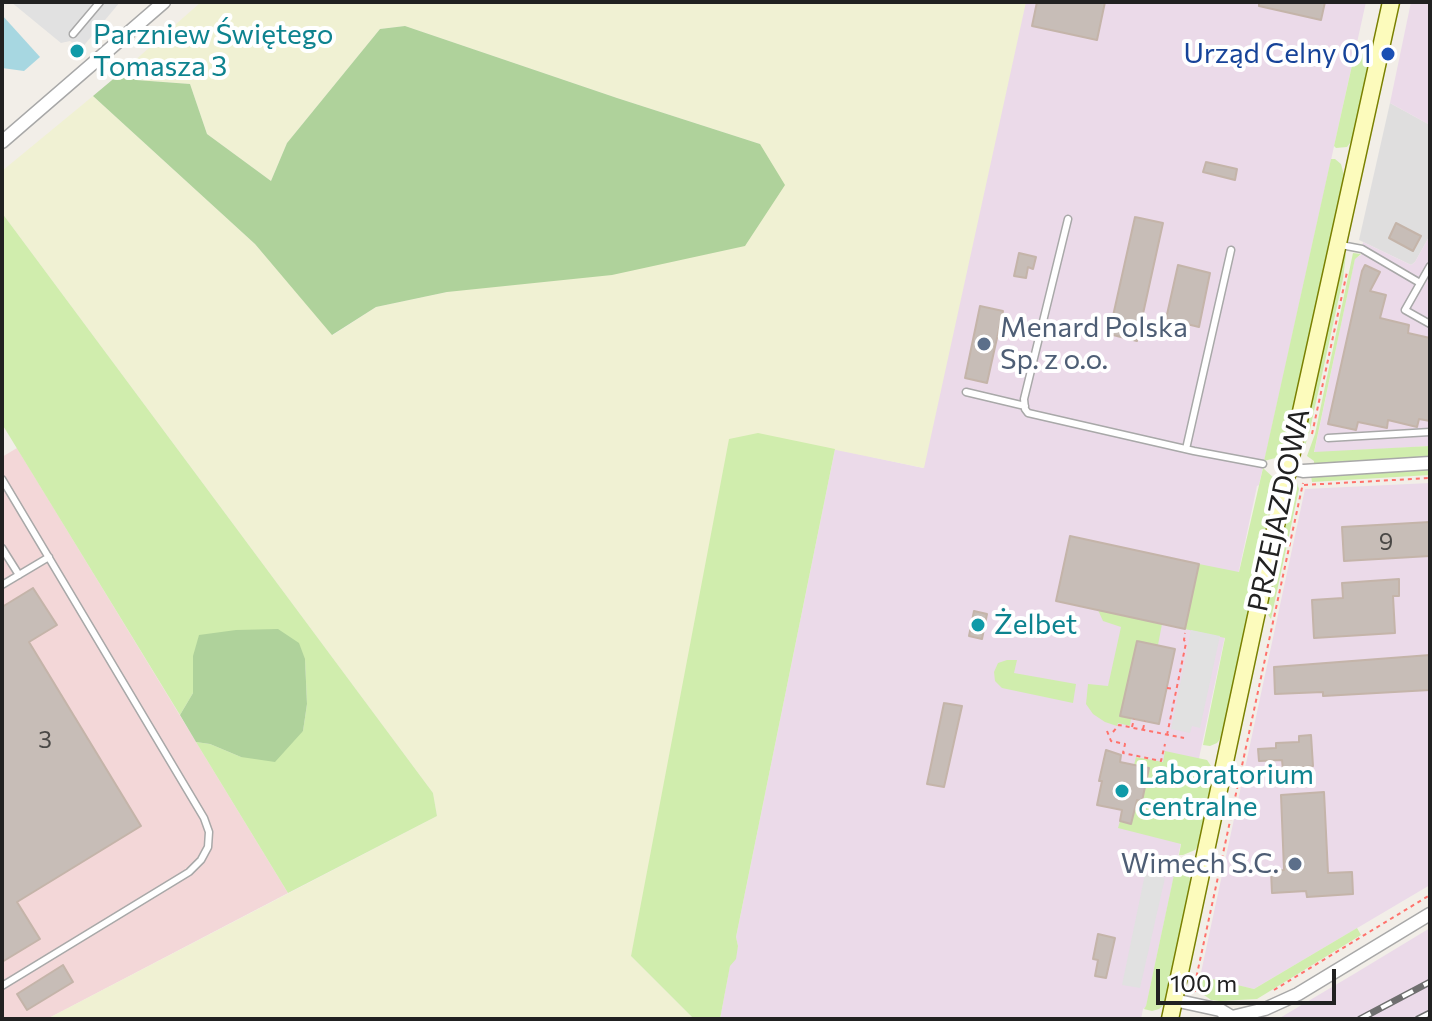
<!DOCTYPE html>
<html>
<head>
<meta charset="utf-8">
<style>
	body { margin:0 }
	#map { position:relative; width:1432px; height:1021px; overflow:hidden; background:#f2eee8; font-family:Commissioner,sans-serif }
	canvas { display:block }
	.frame { position:absolute; inset:0; border:4px solid #212121; pointer-events:none }
	.scale { position:absolute; left:1156px; top:969px; width:180px; height:36px; box-sizing:border-box; border:4px solid #212121; border-top:0; padding-left:10px; font-size:24px; line-height:28px; white-space:nowrap; color:#212121; -webkit-text-stroke:6px #fff; paint-order:stroke }
</style>
</head>
<body>
<div id="map">
<canvas width="1432" height="1021"></canvas>
<div class="frame"></div>
<div class="scale">100 m</div>
</div>
<script>
const c = document.querySelector('canvas').getContext('2d');
c.lineJoin = 'round';
function fillPath(path, color) { c.fillStyle = color; c.fill(path, 'evenodd'); }
const toPath = rows => new Path2D(rows.map(r => 'M' + r).join(''));
function trace(path, color, width, dash) { c.strokeStyle = color; c.lineWidth = width; c.lineCap = dash ? 'butt' : 'round'; c.setLineDash(dash || []); c.stroke(path); }
function write(font, color, halo, rows, align = 'center') {
  c.font = font + ' Commissioner,sans-serif'; c.lineWidth = 8; c.setLineDash([]); c.textBaseline = 'middle'; c.strokeStyle = halo; c.fillStyle = color; for (const [text, x, y, turn = 0] of rows) {
    c.save(); c.translate(x, y); c.rotate((+turn || 0) * Math.PI / 180); c.textAlign = isNaN(turn) ? turn : align; if (halo) c.strokeText(text, 0, 0); c.fillText(text, 0, 0); c.restore();
  }
}
const residential = toPath([
	[1390,103,1430,125,1430,235,1415,262,1411,265,1359,240]
]);
const commercial = toPath([
	[17,448,288,893,47,1019,2,1019,2,457]
]);
const industrial = toPath([
	[1025,2,1366,2,1259,485,1257,486,1146,1007,1143,1009,1141,1019,720,1019,730,965,738,946,736,937,835,449,923,468],
	[1411,2,1430,2,1430,125,1390,103],
	[1430,235,1430,446,1314,453,1355,258,1361,255,1363,242,1411,265,1415,262],
	[1430,483,1430,885,1254,989,1200,977,1305,489],
	[1430,928,1430,1019,1278,1019,1354,974]
]);
const farmland = toPath([
	[201,2,1026,2,924,468,758,434,631,956,694,1019,47,1019,437,816,433,793,2,213,2,171,93,96,255,244,333,335,376,307,447,292,760,144,617,98,405,26,380,29,287,143,271,181,207,134,190,84,136,80,124,70]
]);
const grass = toPath([
	[1357,43,1365,50,1370,63,1356,135,1347,147,1336,148,1334,146],
	[1331,159,1335,159,1341,164,1345,179,1287,442,1279,457,1264,461],
	[2,213,433,793,437,816,288,893,196,742,210,744,241,757,303,731,307,704,305,659,193,656,193,693,180,715,2,424],
	[1353,253,1361,254,1355,259,1314,452,1430,446,1430,459,1319,465,1314,464,1314,461,1307,456,1315,434],
	[1346,254,1343,279,1309,434,1303,451,1301,449,1341,258],
	[758,433,835,449,736,937,738,946,736,959,730,966,720,1019,694,1019,631,956,729,439],
	[1263,468,1275,479,1276,488,1225,733,1217,743,1210,746,1203,745,1225,638,1185,629,1199,564,1239,572],
	[1430,469,1430,475,1312,482,1311,476],
	[1297,483,1299,489,1271,619,1266,612,1265,604,1291,488],
	[1098,610,1162,624,1158,645,1137,641,1120,716,1131,718,1130,726,1118,723,1117,726,1105,722,1093,714,1086,704,1088,684,1108,686,1121,627,1103,621],
	[1007,660,1017,660,1014,673,1076,684,1073,703,1002,688,995,681,994,672,998,663],
	[1165,751,1207,760,1215,772,1202,841,1195,850,1183,855,1179,855,1181,844,1118,828,1120,821,1131,824,1137,800,1142,801,1149,768,1134,765,1136,757,1163,762],
	[1175,870,1185,873,1190,878,1192,885,1166,1003,1159,1009,1152,1011,1144,1009,1146,1006],
	[1357,928,1361,935,1257,999,1220,1001,1211,1000,1197,990,1200,976,1254,989]
]);
const forest = toPath([
	[405,26,617,98,760,144,785,185,745,246,612,275,447,292,376,307,332,335,255,244,93,96,124,70,136,80,190,84,207,134,271,181,287,143,380,29],
	[278,629,299,643,305,659,307,704,303,731,275,762,241,757,210,744,196,742,180,715,193,693,193,656,199,635,236,630]
]);
const parking = toPath([
	[11,2,120,2,81,49,70,41,61,43],
	[1191,630,1220,636,1200,728,1192,726,1190,733,1171,729],
	[1145,874,1165,878,1140,988,1122,985]
]);
const water = toPath([
	[2,15,40,57,24,71,2,68]
]);
const building = toPath([
	[1037,2,1105,2,1097,40,1032,26,1037,2],
	[1259,2,1325,2,1321,20,1259,6,1259,2],
	[1206,162,1237,169,1235,180,1203,172,1206,162],
	[1135,217,1163,223,1137,341,1109,334,1135,217],
	[1396,223,1421,236,1413,251,1389,238,1396,223],
	[1019,253,1036,257,1033,269,1028,267,1026,278,1014,276,1019,253],
	[1178,265,1210,273,1199,327,1166,319,1178,265],
	[1365,265,1380,272,1370,291,1386,295,1380,318,1409,325,1408,333,1430,338,1430,421,1419,419,1417,427,1388,420,1387,428,1358,422,1356,430,1328,424,1362,271,1365,265],
	[980,306,1003,311,987,383,965,378,980,306],
	[1430,522,1430,556,1344,561,1342,527,1430,522],
	[1070,536,1199,564,1185,629,1056,601,1070,536],
	[1399,579,1399,596,1393,596,1395,633,1314,638,1312,600,1343,598,1342,583,1399,579],
	[33,588,57,625,29,642,141,826,17,902,40,939,2,962,2,607,33,588],
	[974,611,987,614,982,639,969,636,974,611],
	[1137,641,1175,649,1159,724,1120,716,1137,641],
	[1430,655,1430,690,1323,696,1323,692,1275,694,1274,667,1430,655],
	[944,703,962,706,944,787,927,784,944,703],
	[1311,735,1313,766,1283,770,1282,760,1259,761,1258,749,1276,748,1276,743,1299,742,1299,736,1311,735],
	[1106,750,1121,755,1120,762,1149,768,1142,801,1137,800,1131,824,1120,821,1122,810,1097,805,1102,781,1099,781,1106,750],
	[1324,792,1328,873,1352,872,1353,894,1307,897,1306,891,1272,893,1271,871,1284,870,1281,795,1324,792],
	[1098,934,1115,938,1106,978,1095,976,1098,960,1093,959,1098,934],
	[63,965,73,982,27,1010,17,994,63,965]
]);
const path = toPath([
	[1312,434,1347,272],
	[1304,485,1430,478],
	[1167,688,1175,689],
	[1132,727,1134,719],
	[1143,729,1145,721],
	[1107,731,1111,741,1125,744,1123,753,1161,761,1165,744],
	[1113,732,1119,725,1184,738],
	[1167,735,1186,643,1184,640,1185,633],
	[1274,990,1430,895],
	[1195,992,1194,988,1303,483]
]);
const lane = toPath([
	[73,34,100,2],
	[1068,219,1024,399,1025,409,1028,413,1194,451,1263,464],
	[1341,245,1362,249,1420,283],
	[1430,266,1405,310,1430,324],
	[966,392,1025,406],
	[1328,438,1430,432],
	[1186,449,1231,250],
	[2,479,204,818,209,832,208,847,201,860,189,872,2,986],
	[2,548,19,575],
	[2,585,49,557]
]);
const street = toPath([
	[2,142,164,2],
	[1289,468,1303,471,1430,463],
	[1174,1000,1220,1010,1230,1016],
	[1224,1019,1265,1009,1298,994,1430,914]
]);
const secondary = toPath([
	[1170,1019,1255,621,1391,2]
]);
const rail = toPath([
	[1360,1019,1430,982],
	[1418,1019,1430,1013]
]);
const markers = [
	[77,51,8,"#0f9aa8"],
	[1388,54,8,"#1a4fb4"],
	[984,344,8,"#5c6f8a"],
	[978,625,8,"#0f9aa8"],
	[1122,791,8,"#0f9aa8"],
	[1295,864,8,"#5c6f8a"]
];
const numberNames = [
	["9",1386,542],
	["3",45,740]
];
const cultureNames = [
	["Parzniew Świętego",93,35],
	["Tomasza 3",93,67],
	["Żelbet",994,625],
	["Laboratorium",1138,775],
	["centralne",1138,807]
];
const transitNames = [
	["Urząd Celny 01",1372,54]
];
const serviceNames = [
	["Menard Polska",1000,328],
	["Sp. z o.o.",1000,360],
	["Wimech S.C.",1279,864,"right"]
];
const streetNames = [
	["PRZEJAZDOWA",1279,510,-78]
];
fillPath(residential, '#dfdede');
fillPath(commercial, '#f3d7d8');
fillPath(industrial, '#ebdae9');
fillPath(farmland, '#f0f1d3');
fillPath(grass, '#d0edad');
fillPath(forest, '#afd29b');
fillPath(parking, '#e1e1e1');
fillPath(water, '#a7d7e1');
fillPath(building, '#c7bdb7');
trace(building, '#c4b4a9', 2);
trace(lane, '#a8a8a8', 9);
trace(street, '#a8a8a8', 15);
trace(secondary, '#7a8001', 19);
trace(path, '#ff726c', 2, [4, 4]);
trace(lane, '#fff', 6);
trace(street, '#fff', 12);
trace(secondary, '#fcfbbc', 16);
trace(rail, '#6f6f6f', 7);
trace(rail, '#fff', 4, [12]);
for (const [x, y, r, color] of markers) { const dot = new Path2D(); dot.arc(x, y, r, 0, 2 * Math.PI); c.fillStyle = color; c.fill(dot); trace(dot, '#fff', 3); }
write('24px', '#4a4846', null, numberNames);
write('28px', '#0d838f', '#fff', cultureNames, 'left');
write('28px', '#164399', '#fff', transitNames, 'right');
write('28px', '#4e5e75', '#fff', serviceNames, 'left');
write('28px', '#212121', '#fff', streetNames);
</script>
</body>
</html>
